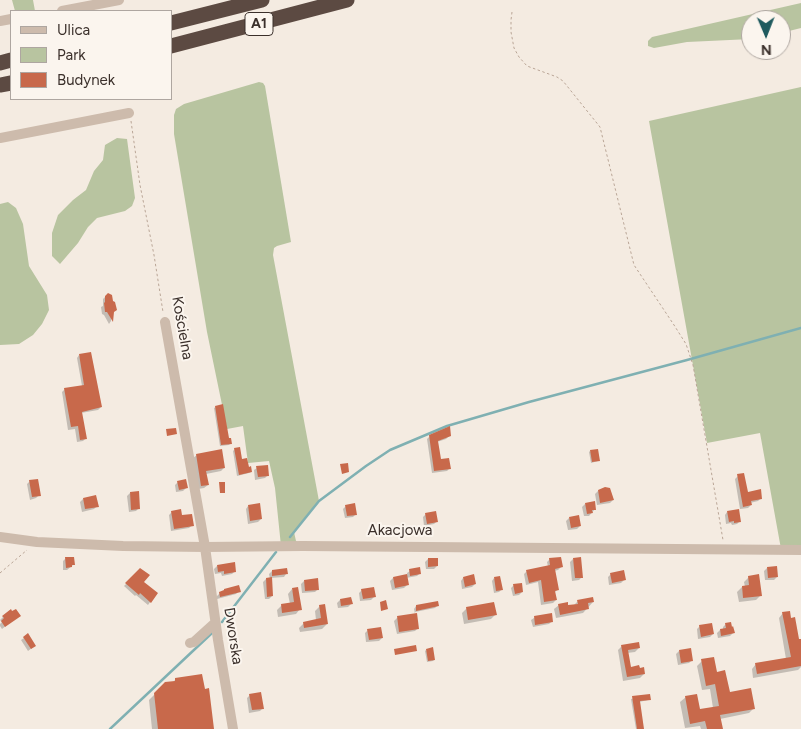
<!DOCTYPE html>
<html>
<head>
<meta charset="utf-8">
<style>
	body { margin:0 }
	#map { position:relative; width:801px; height:729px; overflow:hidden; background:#f4ebe1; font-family:Figtree,sans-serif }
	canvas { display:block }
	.legend { position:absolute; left:10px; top:10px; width:162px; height:90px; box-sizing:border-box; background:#fbf5ee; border:1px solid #aea6a0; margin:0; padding:6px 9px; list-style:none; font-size:15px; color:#3b302b }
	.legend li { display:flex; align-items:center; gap:10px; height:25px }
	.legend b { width:25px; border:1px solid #aea6a0 }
	.north { position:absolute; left:741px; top:10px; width:50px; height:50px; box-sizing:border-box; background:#fbf5ee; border:1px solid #aea6a0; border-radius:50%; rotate:179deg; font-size:14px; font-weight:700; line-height:20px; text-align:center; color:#3b302b }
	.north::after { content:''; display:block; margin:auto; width:18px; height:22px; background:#1f5a5e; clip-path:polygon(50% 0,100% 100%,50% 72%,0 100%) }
</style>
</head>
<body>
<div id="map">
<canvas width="801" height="729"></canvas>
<ul class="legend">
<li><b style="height:6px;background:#cdbbac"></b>Ulica</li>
<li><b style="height:14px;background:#b8c4a0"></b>Park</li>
<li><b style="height:14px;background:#c8694b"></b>Budynek</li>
</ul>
<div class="north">N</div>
</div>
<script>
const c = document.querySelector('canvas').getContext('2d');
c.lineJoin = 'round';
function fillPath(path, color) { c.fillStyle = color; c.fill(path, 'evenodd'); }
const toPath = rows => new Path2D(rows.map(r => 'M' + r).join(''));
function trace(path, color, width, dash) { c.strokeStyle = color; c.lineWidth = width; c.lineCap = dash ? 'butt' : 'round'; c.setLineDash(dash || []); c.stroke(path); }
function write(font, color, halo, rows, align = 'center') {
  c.font = font + ' Figtree,sans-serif'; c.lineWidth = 4; c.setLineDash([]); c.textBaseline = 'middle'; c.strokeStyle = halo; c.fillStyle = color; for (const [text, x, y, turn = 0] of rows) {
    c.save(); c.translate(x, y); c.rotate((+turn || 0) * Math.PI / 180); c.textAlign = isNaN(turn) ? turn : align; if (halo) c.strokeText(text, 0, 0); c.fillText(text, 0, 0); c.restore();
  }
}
const green = toPath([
	[12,0,33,0,35,11,15,11],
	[801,3,801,28,781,33,781,20,751,20,751,39,687,42,654,48,648,46,648,41,652,37],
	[259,82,263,83,265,86,291,242,277,246,274,248,273,255,319,501,294,532,296,541,303,546,281,546,275,488,269,461,248,463,243,426,227,429,207,332,174,134,174,115,176,109,184,104],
	[801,87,801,550,781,549,760,433,707,443,649,121],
	[117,138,127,139,135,198,132,206,125,211,97,218,88,227,78,243,60,264,52,256,52,233,58,215,73,200,86,190,94,171,103,160,105,145],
	[8,202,16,208,23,224,29,266,47,295,49,310,42,324,33,335,19,344,0,345,0,204]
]);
const shadow = toPath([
	[106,296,112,312,111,321,109,324,104,315,102,314,101,307,103,306,103,299],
	[79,355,101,407,98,410,81,413,86,438,83,441,77,442,75,429,68,430,62,392,65,389,82,386,77,358],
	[216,407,228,440,231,443,229,445,220,446,214,408],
	[430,436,449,436,446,439,437,442,440,461,450,468,447,471,432,473,427,439],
	[235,449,241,460,251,472,249,473,237,476,233,451],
	[590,451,599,460,598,461,591,463,589,452],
	[197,455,224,468,221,471,206,474,208,485,204,488,198,489,193,458],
	[257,468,268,475,265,478,255,480,254,470],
	[738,476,747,493,761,498,758,501,750,503,751,505,748,508,740,509,735,479],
	[30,481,39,495,36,498,30,500,27,484],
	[178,482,186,488,183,491,176,492,175,485],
	[598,491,613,500,610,503,597,505,595,494],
	[130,493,139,508,136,511,129,512,127,496],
	[83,499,97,506,94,509,82,512,80,502],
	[585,504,595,509,589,516,584,516,582,507],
	[248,506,261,519,258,522,248,524,246,509],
	[346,506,356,514,353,517,345,518,343,509],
	[172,512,181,517,192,525,189,528,171,531,169,515],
	[727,512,740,521,737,524,732,525,731,523,726,524,725,515],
	[426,514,437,521,434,524,424,526,423,517],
	[569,518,580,526,577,529,568,530,566,521],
	[66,558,73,565,67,570,63,570,63,561],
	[428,559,437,566,434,569,426,569,425,562],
	[550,559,561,567,558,570,554,571,557,590,554,593,556,600,553,603,541,605,538,582,526,585,524,574,527,571,548,567,547,562],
	[573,559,582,577,579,580,572,581,570,562],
	[217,566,235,571,232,574,222,576,221,573,215,574,214,569],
	[767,568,777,577,774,580,765,580,764,571],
	[141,570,143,582,156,594,148,605,136,595,135,596,124,586],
	[272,571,286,574,284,577,270,578,272,596,269,599,265,599,263,582,266,579,270,579,269,574],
	[410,571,420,573,417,576,406,578,407,585,404,588,392,590,390,581,393,578,407,575,407,573],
	[611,574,624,580,621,583,609,585,608,577],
	[749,577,761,595,756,600,739,602,737,592,742,587,745,587,744,582],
	[463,578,475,584,472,587,462,589,461,581],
	[494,578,502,589,499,592,494,593,492,581],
	[304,581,318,589,315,592,302,593,301,584],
	[514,585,522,592,519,595,513,596,511,588],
	[292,589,300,609,296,614,278,617,277,610,282,605,290,604,288,594],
	[362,590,374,597,371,600,360,601,359,593],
	[239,591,236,594,217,599,217,596,220,593],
	[340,600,351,604,348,607,338,608,337,603],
	[578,601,593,602,583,613,556,618,554,609,559,605,567,607,573,606],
	[320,606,327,624,322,629,300,632,299,628,304,623,316,620,315,611],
	[416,606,437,606,435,608,415,612,418,628,415,631,397,634,394,621,397,618,415,614,414,609],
	[467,608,495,615,491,619,464,624,462,613],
	[783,613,798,641,801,640,801,667,798,670,753,678,752,669,756,664,786,659,779,618],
	[3,617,16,618,2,629,0,626,0,624,2,622,0,620],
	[534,618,552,621,549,624,533,627,531,620],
	[726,624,733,633,730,636,718,638,717,633,720,630,723,629,723,627],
	[700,626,713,634,710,637,698,639,697,629],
	[368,630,382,638,379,641,366,642,365,633],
	[24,638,32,648,28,651,21,640],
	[622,646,639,648,635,652,627,653,630,668,644,674,640,678,623,681,618,650],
	[426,650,434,660,433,661,427,662,425,651],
	[679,651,692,660,689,663,678,665,676,654],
	[702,661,716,673,729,693,754,708,749,713,720,719,722,729,701,729,700,726,685,728,680,702,686,697,699,711,713,708,710,689,702,690,697,666],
	[176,679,213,729,152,729,149,700,166,683,172,683],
	[250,695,263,708,260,711,249,713,247,698],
	[649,695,650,699,648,700,639,702,643,729,636,729,631,699]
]);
const stream = toPath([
	[290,537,319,501,366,466,390,450,447,426,529,402,687,360,801,328],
	[222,622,276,552],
	[110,729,212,633]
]);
const building = toPath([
	[108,293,112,295,113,301,115,302,117,310,114,312,113,322,107,312,105,312,104,303,105,302,105,296],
	[91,352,102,407,82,412,87,439,80,440,78,426,71,427,64,388,84,385,79,354],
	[223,404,229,438,231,438,232,444,221,445,215,406],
	[450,426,451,436,438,441,441,459,449,458,451,469,434,471,429,435],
	[176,428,177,434,167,436,166,429],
	[240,447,242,459,247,458,249,467,251,466,252,472,239,475,234,448],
	[222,449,225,468,206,471,209,485,201,486,196,454],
	[598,449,600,461,592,462,590,450],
	[348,463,349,472,342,474,340,464],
	[268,465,269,476,258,477,256,466],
	[744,473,748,492,761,489,762,499,751,501,752,505,743,507,737,474],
	[38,479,41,496,32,497,29,480],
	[186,479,188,488,179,490,177,481],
	[219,482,225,482,225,493,220,493],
	[605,487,610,488,614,500,600,503,598,490],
	[139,491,140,509,131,510,130,492],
	[96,495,99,507,85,509,83,498],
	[595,501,596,510,592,510,593,513,587,514,585,503],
	[260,503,262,519,250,521,248,505],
	[355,503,357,515,347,516,345,505],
	[181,509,182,515,192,514,194,526,174,529,171,511],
	[739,509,741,522,734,523,734,521,729,522,727,511],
	[436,511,438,522,427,524,425,513],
	[579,515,581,526,571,528,569,517],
	[65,557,74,557,75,565,72,565,72,567,66,568],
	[561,557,563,567,555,569,559,590,555,591,557,600,544,602,541,580,529,583,526,570,550,565,549,558],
	[581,557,583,578,575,578,573,558],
	[428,558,438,558,438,566,428,567],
	[235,562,236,572,224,574,224,571,218,572,217,565],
	[777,566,778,577,768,578,767,567],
	[420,567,421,574,410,576,409,569],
	[140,568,150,575,144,582,158,593,151,603,140,593,139,595,125,583],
	[287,568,288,574,272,576,272,570],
	[624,570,626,580,612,583,610,573],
	[407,574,409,585,395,588,393,577],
	[474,574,476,584,465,587,463,577],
	[759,574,762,596,743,598,742,586,749,585,748,576],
	[500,576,503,590,496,591,494,577],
	[272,577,273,596,267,597,266,578],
	[318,578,319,590,305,591,304,580],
	[522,583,523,592,515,594,513,584],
	[239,585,241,592,220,597,219,592,224,590,224,589],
	[298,587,302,610,282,613,281,604,294,602,292,588],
	[374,587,376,597,363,599,361,589],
	[351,597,353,604,341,606,340,599],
	[593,597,594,602,588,603,589,609,560,615,558,604,568,602,568,605,578,604,577,600],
	[386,600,388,609,381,611,380,602],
	[438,601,439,606,416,611,416,605],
	[494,602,497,615,468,620,466,607],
	[325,604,328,624,304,628,303,622,321,618,319,605],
	[11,609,12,611,16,609,21,616,5,627,1,621,4,618,2,616],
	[790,611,791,618,795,617,799,639,801,639,801,666,757,674,755,663,791,657,782,612],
	[417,613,419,629,399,632,397,616],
	[552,613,553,622,535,625,534,616],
	[731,622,732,627,733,626,735,633,721,636,720,629,726,628,725,623],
	[712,623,714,634,701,637,699,625],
	[381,627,383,638,369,640,367,629],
	[28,633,36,646,31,649,23,637],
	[639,642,640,648,628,650,631,667,639,665,640,668,644,667,645,674,627,677,621,645],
	[416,645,417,651,395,655,394,649],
	[433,647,435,660,428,661,426,649],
	[691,648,693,661,681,663,679,650],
	[714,657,717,672,725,670,730,692,751,688,755,709,720,715,723,729,707,729,705,721,690,724,685,696,697,694,700,709,719,706,715,684,706,686,701,659],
	[202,674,205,689,209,688,214,729,158,729,154,693,165,682,175,681,175,678],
	[261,692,264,709,252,710,249,694],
	[650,694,651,700,640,701,644,729,637,729,632,696]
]);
const path = toPath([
	[512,12,511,20,511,32,514,48,519,57,527,66,557,77,563,81,600,127,634,265,674,325,686,344,693,365,723,540],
	[131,121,140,185,154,255,163,312],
	[0,573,27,550]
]);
const minor = toPath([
	[62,11,119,0],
	[0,21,11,19],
	[0,138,129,113],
	[165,322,205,547,218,640,233,729],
	[0,537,37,542,123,546,205,547,303,546,801,550],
	[190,643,194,642,215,623]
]);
const highway = toPath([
	[171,23,262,0],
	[171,46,347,0],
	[0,63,11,60],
	[0,85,11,83]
]);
const shields = [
	[259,24,28]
];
const shieldNames = [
	["A1",259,24]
];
const streetNames = [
	["Kościelna",182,328,80],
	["Akacjowa",400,531],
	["Dworska",233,636,81]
];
fillPath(green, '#b8c4a0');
fillPath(shadow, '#0003');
trace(stream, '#7fb0b2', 2.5);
fillPath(building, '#c8694b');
trace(path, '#b9a596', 1, [2.5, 2.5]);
trace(minor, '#cdbbac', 10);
trace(highway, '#5c4a42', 15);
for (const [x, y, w] of shields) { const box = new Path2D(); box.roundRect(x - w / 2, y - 11.5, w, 23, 4); c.fillStyle = '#fbf5ee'; c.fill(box); trace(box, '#3b302b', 1); }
write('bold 14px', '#3b302b', null, shieldNames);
write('15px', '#3b302b', '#fbf5ee', streetNames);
</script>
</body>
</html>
